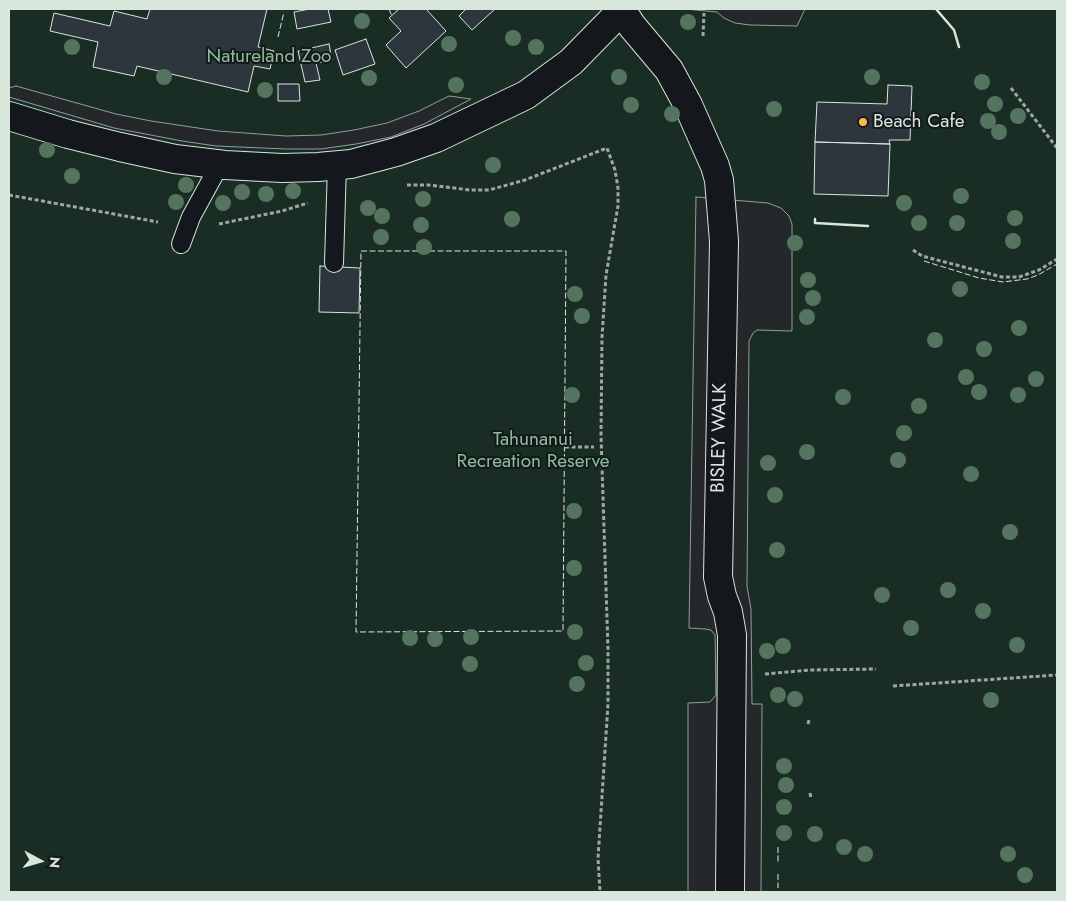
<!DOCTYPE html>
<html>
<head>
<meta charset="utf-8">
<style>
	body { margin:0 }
	#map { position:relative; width:1066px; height:901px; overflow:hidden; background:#14181c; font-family:Jost,sans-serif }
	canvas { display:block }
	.frame { position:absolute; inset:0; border:10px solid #d8e6dc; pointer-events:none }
	.north { position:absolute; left:15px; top:836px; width:50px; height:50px; -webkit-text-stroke:4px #14181c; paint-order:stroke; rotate:96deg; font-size:14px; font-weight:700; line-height:20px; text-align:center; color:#d8e6dc }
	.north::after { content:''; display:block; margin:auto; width:18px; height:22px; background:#d8e6dc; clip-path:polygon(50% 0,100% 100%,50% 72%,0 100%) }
</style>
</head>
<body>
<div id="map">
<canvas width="1066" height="901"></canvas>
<div class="frame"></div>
<div class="north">N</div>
</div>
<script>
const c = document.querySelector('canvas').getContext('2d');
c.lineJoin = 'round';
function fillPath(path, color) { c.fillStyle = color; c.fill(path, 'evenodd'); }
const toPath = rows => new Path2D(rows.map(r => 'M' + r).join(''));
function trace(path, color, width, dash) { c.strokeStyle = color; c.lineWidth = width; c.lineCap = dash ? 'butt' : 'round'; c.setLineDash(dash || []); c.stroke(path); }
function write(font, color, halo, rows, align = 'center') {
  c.font = font + ' Jost,sans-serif'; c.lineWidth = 4; c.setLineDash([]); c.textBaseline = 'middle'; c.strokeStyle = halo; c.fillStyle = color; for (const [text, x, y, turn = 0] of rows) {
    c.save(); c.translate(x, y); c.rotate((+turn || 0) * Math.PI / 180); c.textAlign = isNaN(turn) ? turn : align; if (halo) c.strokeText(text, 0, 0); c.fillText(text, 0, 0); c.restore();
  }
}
const green = toPath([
	[9,9,1057,9,1057,892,9,892,9,9]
]);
const parking = toPath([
	[685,9,805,9,797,26,750,25,735,23,724,18,717,12,685,9],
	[16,86,116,114,151,121,218,131,286,136,321,135,354,130,387,123,419,111,449,96,471,99,424,124,391,137,356,144,321,149,286,149,216,146,182,141,114,128,9,97,9,88,16,86],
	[696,197,768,203,781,208,789,216,792,224,792,331,757,330,753,333,749,341,747,586,751,609,752,704,762,704,761,892,688,892,688,703,710,702,716,695,715,635,711,630,705,629,689,628,696,197]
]);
const building = toPath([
	[150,9,267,9,258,47,274,51,270,69,254,66,248,92,137,66,134,76,93,67,98,42,50,31,54,13,110,26,114,11,147,19,150,9],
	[310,9,328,9,331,22,297,29,294,12,310,9],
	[399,9,426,9,446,31,406,68,386,45,401,31,389,18,399,9],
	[466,9,495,9,472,30,459,16,466,9],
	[366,39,375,64,343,75,335,50,366,39],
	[329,44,332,60,316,63,320,80,305,82,298,51,329,44],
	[278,84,299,84,300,101,278,101,278,84],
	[888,85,912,86,910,140,889,140,890,144,815,142,817,102,887,104,888,85],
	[815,142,890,144,888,196,814,194,815,142],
	[320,266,360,268,359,313,319,312,320,266]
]);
const path = toPath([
	[703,36,704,13],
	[1011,88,1057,148],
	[407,185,429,185,470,190,489,190,525,180,607,148,615,170,618,188,618,206,606,275,602,337,601,436,608,649,608,704,598,858,600,892],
	[9,195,158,222],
	[219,224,282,211,308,203],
	[913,250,922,256,1002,277,1019,277,1039,270,1057,259],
	[565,447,594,447],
	[765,674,810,670,876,669],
	[893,686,1057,675],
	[808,724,809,720],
	[810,793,811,798]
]);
const lane = toPath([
	[181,244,191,217,220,164],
	[334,263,337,165]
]);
const street = toPath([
	[621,9,632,26,669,70,688,105,715,166,719,180,724,241,718,577,722,596,728,612,732,635,730,892],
	[9,116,68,134,120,147,175,159,225,165,282,168,318,167,351,164,396,152,436,138,526,95,571,62,622,10]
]);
const fence = toPath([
	[389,9,392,16],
	[278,37,284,12],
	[361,251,566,251,563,631,356,632,361,251],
	[924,261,979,278,1003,282,1027,279,1038,275,1057,264],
	[778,847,778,864],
	[778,874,778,888]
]);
const wall = toPath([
	[936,9,954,30,959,47],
	[815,219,815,223,868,226]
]);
const trees = [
	[362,21],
	[688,22],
	[513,38],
	[449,44],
	[72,47],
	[536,47],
	[164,77],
	[619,77],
	[872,77],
	[369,78],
	[982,82],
	[456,85],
	[265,90],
	[995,104],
	[631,105],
	[774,109],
	[672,114],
	[1018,116],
	[988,121],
	[999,132],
	[47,150],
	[493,165],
	[72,176],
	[186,185],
	[293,191],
	[242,192],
	[266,194],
	[961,196],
	[423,199],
	[176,202],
	[223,203],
	[904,203],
	[368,208],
	[382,216],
	[1015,218],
	[512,219],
	[919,223],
	[957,223],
	[421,225],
	[381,237],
	[1013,241],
	[795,243],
	[424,247],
	[808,280],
	[960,289],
	[575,294],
	[813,298],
	[582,316],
	[807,317],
	[1019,328],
	[935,340],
	[984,349],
	[966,377],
	[1036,379],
	[979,392],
	[572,395],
	[1018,395],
	[843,397],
	[919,406],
	[904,433],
	[807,452],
	[898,460],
	[768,463],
	[971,474],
	[775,495],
	[574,511],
	[1010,532],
	[777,550],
	[574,568],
	[948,590],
	[882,595],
	[983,611],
	[911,628],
	[575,632],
	[471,637],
	[410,638],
	[435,639],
	[1017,645],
	[783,646],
	[767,651],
	[586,663],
	[470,664],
	[577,684],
	[778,695],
	[795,699],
	[991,700],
	[784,766],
	[786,785],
	[784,807],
	[784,833],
	[815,834],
	[844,847],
	[865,854],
	[1008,854],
	[1025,875]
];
const markers = [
	[863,122,5,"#ffb74d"]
];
const parkNames = [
	["Natureland Zoo",269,57],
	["Tahunanui",533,440],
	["Recreation Reserve",533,462]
];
const poiNames = [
	["Beach Cafe",873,122]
];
const streetNames = [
	["BISLEY WALK",720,438,-89]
];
fillPath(green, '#1a2d24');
trace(green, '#939e99', 1);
fillPath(parking, '#24282b');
trace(parking, '#939e99', 1);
fillPath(building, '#2c363c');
trace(building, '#d8e6dc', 1);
trace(lane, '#d8e6dc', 20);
trace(street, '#d8e6dc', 30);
trace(path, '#9da8a2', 3, [4, 2.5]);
trace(lane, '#14181c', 18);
trace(street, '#14181c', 28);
trace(fence, '#d8e6dc', 1, [6, 2.5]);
trace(wall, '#d8e6dc', 2.5);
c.fillStyle = '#55745f';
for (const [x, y] of trees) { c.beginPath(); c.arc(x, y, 8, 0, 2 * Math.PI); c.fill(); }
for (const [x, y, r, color] of markers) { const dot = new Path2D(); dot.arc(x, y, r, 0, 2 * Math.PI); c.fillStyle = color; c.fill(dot); trace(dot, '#14181c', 2); }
write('19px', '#8ac095', '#14181c', parkNames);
write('19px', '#d8e6dc', '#14181c', poiNames, 'left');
write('19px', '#d8e6dc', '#14181c', streetNames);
</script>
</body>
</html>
